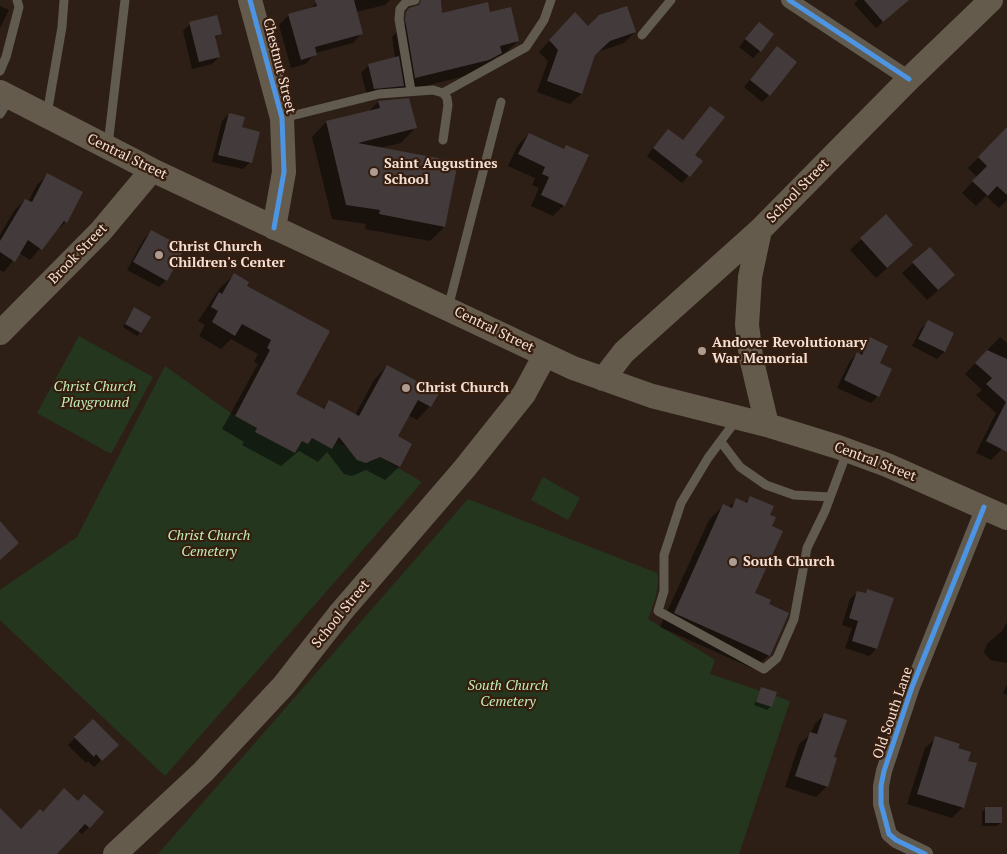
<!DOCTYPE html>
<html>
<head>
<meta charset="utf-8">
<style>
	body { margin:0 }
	canvas { display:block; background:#2d1f16 }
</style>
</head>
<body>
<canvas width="1007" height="854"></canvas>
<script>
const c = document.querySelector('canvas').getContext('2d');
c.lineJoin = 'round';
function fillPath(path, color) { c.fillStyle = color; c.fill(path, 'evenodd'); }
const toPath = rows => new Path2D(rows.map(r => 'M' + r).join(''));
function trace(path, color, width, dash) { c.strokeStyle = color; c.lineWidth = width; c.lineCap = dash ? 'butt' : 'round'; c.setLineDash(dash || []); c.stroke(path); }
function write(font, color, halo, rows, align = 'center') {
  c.font = font + ' "PT Serif",serif'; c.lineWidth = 4.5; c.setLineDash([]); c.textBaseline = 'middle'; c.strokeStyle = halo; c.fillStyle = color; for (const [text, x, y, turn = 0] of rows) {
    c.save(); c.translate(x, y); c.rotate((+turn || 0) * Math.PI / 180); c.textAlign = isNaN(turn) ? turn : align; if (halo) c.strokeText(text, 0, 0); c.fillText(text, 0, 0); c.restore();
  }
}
const green = toPath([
	[79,336,153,377,111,454,37,413],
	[165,366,235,416,257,428,255,432,295,453,302,441,308,444,312,438,332,449,337,442,351,450,358,460,370,462,378,456,422,482,165,776,0,620,0,590,77,537],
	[543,477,580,498,568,520,531,500],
	[468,499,657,573,658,580,656,596,648,619,715,660,710,674,790,701,739,854,158,854]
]);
const shadow = toPath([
	[327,0,390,0,385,5,356,12,362,33,353,43,315,53,306,64,291,68,279,25,289,15,310,9,316,3],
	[858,0,907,0,876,28,854,4],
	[0,6,9,10,0,28],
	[490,14,518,41,503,55,496,57,486,67,473,74,401,92,400,88,395,93,367,95,361,73,369,65,395,58,392,37,406,23],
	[190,24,220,34,214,39,219,57,212,64,192,69,183,31],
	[564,25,635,32,624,43,597,52,594,55,581,94,570,104,537,92,548,61,539,52],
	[752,31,760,51,753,58,739,47],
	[777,47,769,95,762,102,744,87],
	[378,102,415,128,401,143,379,148,444,227,430,241,365,229,366,224,332,219,312,137,326,122,368,112],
	[229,114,250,162,243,169,212,162,222,121],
	[529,134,563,150,567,146,564,205,553,216,531,206,539,188,532,185,535,178,508,166,518,145],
	[1002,134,1007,140,1007,200,999,208,986,196,976,206,962,193,977,177,968,168],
	[661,138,701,161,682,183,647,156],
	[48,174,66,222,54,232,30,260,19,253,4,272,0,270,0,235,14,211,25,200,28,202,37,185],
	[886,216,901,256,876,278,850,250],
	[151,231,166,280,159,287,127,270,144,239],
	[913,263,943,286,927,300,902,273],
	[234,275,246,286,329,331,294,395,322,409,329,402,355,415,374,380,387,366,430,406,417,420,408,415,396,437,411,445,399,467,385,480,366,470,352,476,344,474,327,452,318,462,299,451,281,466,242,445,244,442,222,429,258,364,254,362,258,354,231,339,221,349,199,336,205,325,198,321,220,288],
	[131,312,140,333,137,336,123,327],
	[928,322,953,334,944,352,937,359,912,346,921,329],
	[1000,337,1007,343,1007,358,1000,365,1007,372,1007,439,1002,449,991,460,976,453,996,413,976,395,982,390,965,374],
	[871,339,878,364,878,396,871,403,837,388,850,361,857,354,859,355],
	[751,498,768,515,753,594,767,604,769,655,754,669,660,627,709,520,723,506,728,508,737,500,745,503],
	[867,591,876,649,869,656,845,648,852,628,842,625,850,599,858,592,864,594],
	[1007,622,1007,663,990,660,984,652,987,644,1002,631],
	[1007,684,1007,695,1003,693],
	[762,688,771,706,767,710,754,705],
	[825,714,833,758,827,786,816,797,785,787,799,744,811,734,814,725],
	[93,720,117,745,94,767,88,761,86,763,68,745],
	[936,738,957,749,967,761,963,807,952,818,907,804,925,748],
	[78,802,89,827,82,834,77,830,55,854,0,854,0,810,21,831,43,813],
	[986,808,1000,823,997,826,982,826,982,812]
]);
const building = toPath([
	[315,0,354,0,363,34,315,47,317,55,301,60,288,14,317,6],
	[421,0,441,0,442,13,488,2,490,12,511,7,519,41,500,46,502,53,489,60,415,78,405,19,406,12,409,8,419,5],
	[864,0,909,0,883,22],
	[627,6,636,32,610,41,595,55,582,94,547,81,558,50,549,40,575,12,588,26,599,15],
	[217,15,222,34,215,36,220,57,199,62,189,22],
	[759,22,774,34,761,52,745,39],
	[777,46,797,62,770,96,750,80],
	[399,56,404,86,374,89,368,64],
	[409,98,417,128,358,143,458,162,445,227,379,214,380,210,346,205,326,121,380,108,378,101],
	[710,106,725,117,695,155,703,161,690,177,653,148,668,129,683,140],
	[229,113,245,117,242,127,260,132,252,163,218,155],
	[1007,127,1007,195,997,186,988,196,972,181,987,166,978,157],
	[529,133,564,149,566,145,589,155,565,206,541,195,549,177,542,174,545,167,518,154],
	[47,173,83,192,67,223,64,221,42,250,28,240,15,262,0,252,0,241,25,199,32,202],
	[886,214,913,245,887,268,860,238],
	[151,230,185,248,167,281,133,262],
	[930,247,955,275,938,290,912,262],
	[234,273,249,282,247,286,330,331,296,394,324,409,329,400,359,416,387,365,424,385,426,382,441,390,431,407,418,400,398,436,412,444,400,467,380,457,366,463,357,460,339,437,332,449,312,438,308,444,302,441,295,453,255,432,257,428,235,416,270,350,267,348,271,340,242,324,235,336,212,322,218,311,211,307,219,292,222,294],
	[134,307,151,317,141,333,125,324],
	[928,320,954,333,945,352,918,339],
	[870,337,888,346,880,363,892,369,879,397,844,380,857,352,862,355],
	[987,350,1007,359,1007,452,986,441,1006,402,986,384,992,378,975,363],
	[750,496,774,506,770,515,776,517,772,526,783,531,755,593,771,600,769,604,789,613,770,656,674,613,723,504,732,508,736,498,747,503],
	[0,521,19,543,0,560],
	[867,589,894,598,877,649,852,641,858,621,849,618,857,591,866,593],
	[761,687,777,692,772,707,756,702],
	[824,713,847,720,834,757,837,758,828,787,795,776,810,732,817,734],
	[93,719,119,745,102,761,96,754,94,757,74,737],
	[935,736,960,744,958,748,971,752,968,761,977,763,964,808,917,794],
	[64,788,78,801,84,794,104,812,90,828,85,824,57,854,0,854,0,808,21,829,40,809,43,812],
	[985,807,1002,807,1002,823,985,823]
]);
const lane = toPath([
	[642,35,671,0],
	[0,71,6,57,19,7,17,0],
	[411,91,399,19,400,9,406,2,415,0],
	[443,93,526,47,544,20,551,0],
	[0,114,10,98],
	[47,114,62,27,64,0],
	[283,118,379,94,433,90,443,93,447,98,448,105,443,140],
	[108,145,125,0],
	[448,308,501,102],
	[737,419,708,458,681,503,664,555,664,591,658,611,764,669,777,658,794,619,807,548,825,511,847,452],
	[721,442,740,467,766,485,794,495,830,497]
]);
const street = toPath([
	[789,0,909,79],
	[925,854,896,840,889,834,881,804,881,786,884,771,912,687,984,507]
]);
const secondary = toPath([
	[250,0,282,118,284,172,274,228],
	[0,92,152,170,573,368,652,396,767,425,838,447,887,465,1007,518],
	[760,230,750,277,747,325,751,357,767,425],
	[0,333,101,231,152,170],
	[603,379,624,352,760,230,909,79,991,0],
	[115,854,203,772,284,685,341,612,465,468,524,394,545,355]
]);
const cycleway = toPath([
	[250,0,282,118,284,172,274,228],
	[789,0,909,79],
	[925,854,896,840,889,834,881,804,881,786,884,771,912,687,984,507]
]);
const markers = [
	[374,172,5,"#ad9c93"],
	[159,255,5,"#ad9c93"],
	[702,351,5,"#ad9c93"],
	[406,388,5,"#ad9c93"],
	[733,562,5,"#ad9c93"]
];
const streetNames = [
	["Chestnut Street",279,66,76],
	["Central Street",127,157,26],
	["School Street",798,191,-46],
	["Brook Street",78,254,-46],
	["Central Street",494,330,26],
	["Central Street",875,462,21],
	["School Street",341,614,-51],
	["Old South Lane",893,713,-71]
];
const poiNames = [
	["Saint Augustines",384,164],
	["School",384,180],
	["Christ Church",169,247],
	["Children's Center",169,263],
	["Andover Revolutionary",712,343],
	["War Memorial",712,359],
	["Christ Church",416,388],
	["South Church",743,562]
];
const parkNames = [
	["Christ Church",95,387],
	["Playground",95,403],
	["Christ Church",209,536],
	["Cemetery",209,552],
	["South Church",508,686],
	["Cemetery",508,702]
];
fillPath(green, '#24361e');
fillPath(shadow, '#0007');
fillPath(building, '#433a3b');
trace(lane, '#615a4e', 9);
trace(street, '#615a4e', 16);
trace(secondary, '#645b4d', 24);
trace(cycleway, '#4d94e3', 5);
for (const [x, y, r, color] of markers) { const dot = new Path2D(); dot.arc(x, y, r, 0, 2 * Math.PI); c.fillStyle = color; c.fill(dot); trace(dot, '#361d0d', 2); }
write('14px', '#f2e0d6', '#361d0d', streetNames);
write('bold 14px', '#f2e0d6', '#361d0d', poiNames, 'left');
write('italic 14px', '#c1efb9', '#361d0d', parkNames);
</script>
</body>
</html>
